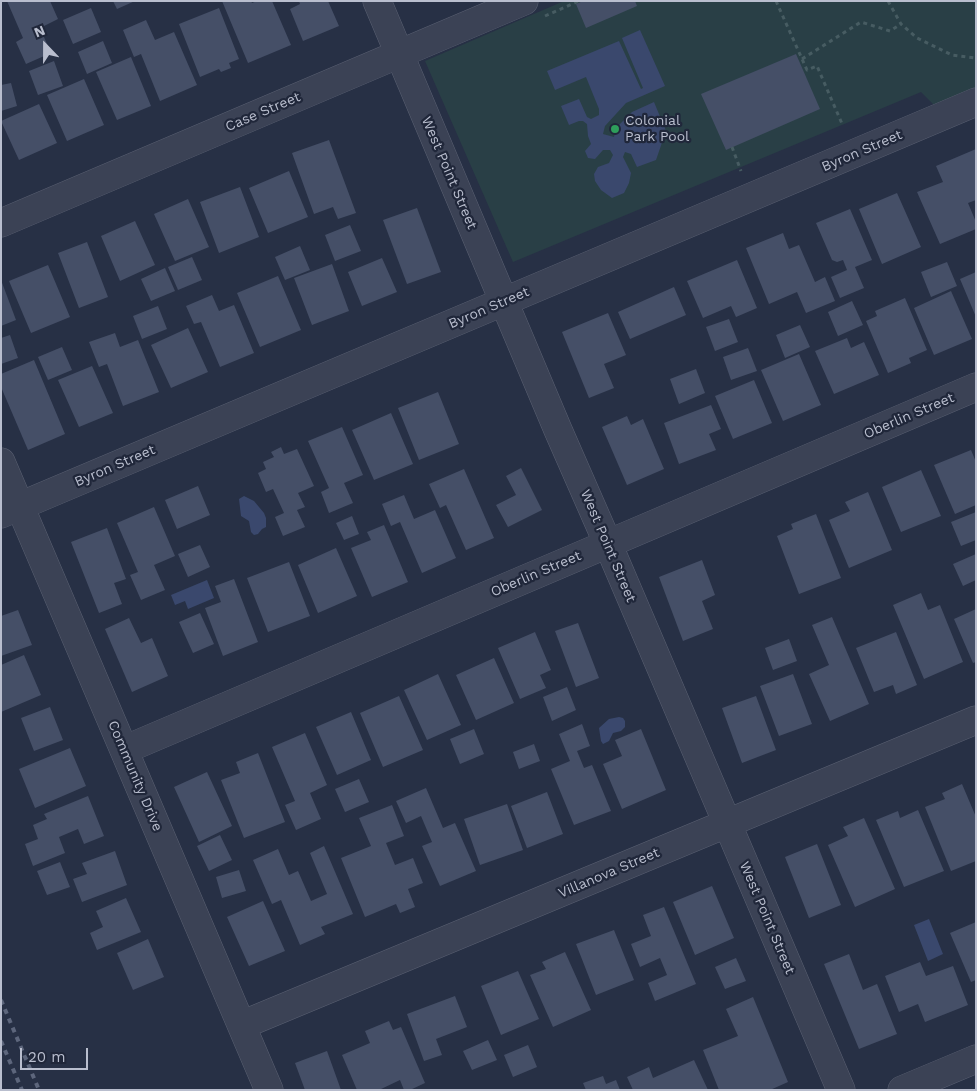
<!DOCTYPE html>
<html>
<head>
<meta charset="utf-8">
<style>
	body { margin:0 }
	#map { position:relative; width:977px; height:1091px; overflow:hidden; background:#273045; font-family:"Work Sans",sans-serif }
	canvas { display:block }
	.frame { position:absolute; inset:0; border:2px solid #b9bece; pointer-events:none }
	.north { position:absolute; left:20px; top:20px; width:50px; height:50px; -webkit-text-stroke:4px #20273a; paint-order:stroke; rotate:338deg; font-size:14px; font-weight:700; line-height:20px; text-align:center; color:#b9bece }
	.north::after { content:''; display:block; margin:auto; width:18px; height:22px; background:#b9bece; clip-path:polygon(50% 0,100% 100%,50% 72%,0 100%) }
	.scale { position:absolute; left:20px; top:1048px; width:68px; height:22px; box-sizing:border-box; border:2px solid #b9bece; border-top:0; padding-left:6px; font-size:15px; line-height:18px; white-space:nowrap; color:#b9bece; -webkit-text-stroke:4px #20273a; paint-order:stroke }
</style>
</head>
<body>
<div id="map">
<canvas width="977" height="1091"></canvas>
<div class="frame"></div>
<div class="north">N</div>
<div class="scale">20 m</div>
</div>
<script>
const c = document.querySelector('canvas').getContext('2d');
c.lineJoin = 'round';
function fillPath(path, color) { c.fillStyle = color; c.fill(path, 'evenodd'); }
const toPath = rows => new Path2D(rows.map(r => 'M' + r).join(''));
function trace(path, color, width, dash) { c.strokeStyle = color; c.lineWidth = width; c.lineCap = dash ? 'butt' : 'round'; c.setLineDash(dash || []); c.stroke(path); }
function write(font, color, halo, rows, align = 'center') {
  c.font = font + ' "Work Sans",sans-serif'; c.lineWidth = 4.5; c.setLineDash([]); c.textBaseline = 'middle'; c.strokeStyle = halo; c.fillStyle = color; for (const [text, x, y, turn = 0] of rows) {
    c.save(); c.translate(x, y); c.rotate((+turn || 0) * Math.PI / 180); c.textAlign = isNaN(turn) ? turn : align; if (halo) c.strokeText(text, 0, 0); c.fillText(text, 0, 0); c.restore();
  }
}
const green = toPath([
	[564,1,976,1,976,87,934,105,921,92,513,262,425,61]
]);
const water = toPath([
	[640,30,665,86,626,103,605,126,603,134,614,137,616,128,632,112,654,102,666,131,656,160,637,167,631,154,625,152,623,157,631,173,629,183,624,193,612,198,601,190,595,181,594,174,598,167,609,163,613,155,610,150,603,150,595,159,588,158,585,151,591,144,588,136,587,124,583,121,579,121,569,125,561,106,579,99,587,117,591,119,599,115,599,109,586,77,555,90,547,71,619,41,641,89,643,88,622,38],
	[244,496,254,501,264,513,266,518,266,527,262,529,258,534,254,535,251,532,249,521,241,516,239,499],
	[207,580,214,598,188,609,185,601,175,605,171,595],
	[619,717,623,718,625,721,625,727,621,731,613,733,609,741,603,744,601,741,599,728,609,719],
	[929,919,943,954,928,961,914,925]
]);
const building = toPath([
	[7,1,50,1,58,19,40,28,51,53,26,64,16,42,23,38],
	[113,1,135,1,117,9],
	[222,1,251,1,252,3,257,1,272,1,291,45,248,63],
	[299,1,328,1,339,26,303,41,290,9,300,4],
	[583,1,635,1,637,6,586,28,576,4],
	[91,8,101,32,73,44,63,20],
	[219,8,239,59,229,63,231,68,221,72,219,69,200,77,179,24],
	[146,20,155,40,174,32,197,85,160,101,141,54,134,57,123,30],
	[103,41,112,63,87,74,78,52],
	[796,54,820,109,726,150,701,94],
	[131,57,151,106,117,120,96,72],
	[54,61,63,86,38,95,29,71],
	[84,79,104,125,67,141,47,95],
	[11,83,17,106,1,111,1,85],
	[39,104,57,143,19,160,1,121],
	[329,140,356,213,338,219,333,207,314,214,292,153],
	[976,149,976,200,968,203,976,222,976,229,940,244,917,192,943,182,936,166],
	[289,171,308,217,268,233,249,188],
	[240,187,259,237,219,253,200,202],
	[897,193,921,247,882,264,859,209],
	[188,199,209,247,175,261,154,214],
	[417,208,441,272,407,284,383,220],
	[850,209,872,260,855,267,864,288,840,298,831,277,847,270,843,260,837,262,832,260,816,223],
	[135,221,155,265,120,281,101,236],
	[350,225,361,251,335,261,325,235],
	[783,233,789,249,799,245,815,282,825,277,835,301,806,313,797,292,769,304,746,248],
	[87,242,108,297,79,308,58,253],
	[300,246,310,270,285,280,275,257],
	[192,257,202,280,178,290,168,267],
	[382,258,397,292,362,306,348,272],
	[737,260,757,308,736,317,731,306,703,318,687,281],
	[947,262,957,286,931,297,921,272],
	[332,264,349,311,312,325,294,278],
	[48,265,70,317,31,333,9,281],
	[165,268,175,291,151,301,141,279],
	[976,272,976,317,960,279],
	[278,276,301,330,260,347,237,293],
	[1,280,16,320,1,326],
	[674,287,686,315,630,339,618,312],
	[951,291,972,339,934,355,914,308],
	[212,295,219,311,234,305,254,353,220,367,201,322,194,324,186,306],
	[905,298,927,350,909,358,911,363,888,373,866,321,877,316,875,311],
	[852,301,863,325,838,336,828,312],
	[158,306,167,329,142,339,133,316],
	[608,313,626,355,604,364,614,388,589,398,562,332],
	[729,319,738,342,715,351,706,327],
	[800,325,810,347,785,358,776,335],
	[188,328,208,372,171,388,151,345],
	[115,333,120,347,138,340,159,392,123,406,107,364,99,367,89,342],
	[10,335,18,358,1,364,1,338],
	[847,338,851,348,864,342,879,375,834,394,815,351],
	[62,347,72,370,48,380,38,357],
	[748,348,757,371,731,380,723,357],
	[799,354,821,405,783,421,761,370],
	[34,360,65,434,28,450,1,387,1,374],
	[92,366,113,413,79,427,58,380],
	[696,369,705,393,679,404,670,379],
	[754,380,772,423,733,439,715,396],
	[438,392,459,444,419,460,398,408],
	[711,405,721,429,709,434,716,450,679,464,664,423],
	[391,413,413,464,374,480,352,430],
	[627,416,631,425,643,419,664,469,627,485,602,427],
	[342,427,363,475,344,483,353,503,329,513,321,492,329,488,308,441],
	[281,447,284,454,297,449,314,486,298,493,305,507,297,510,305,527,283,536,275,517,284,513,273,489,266,492,258,473,266,469,263,462,274,457,271,452],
	[971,450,976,462,976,505,955,514,934,465],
	[521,468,542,510,508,527,496,505,516,495,506,476],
	[464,469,494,538,466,550,446,505,440,508,429,484],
	[921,470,941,516,901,532,882,487],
	[198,486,210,515,177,529,165,500],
	[868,492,892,550,849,568,829,520,850,511,845,502],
	[404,495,414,519,435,510,456,558,422,573,400,522,391,526,382,504],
	[154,507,175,556,154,565,165,590,141,600,130,575,138,572,117,523],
	[976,512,976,540,961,546,951,522],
	[816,514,841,578,799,594,777,536,793,529,791,524],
	[352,516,359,534,344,540,336,523],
	[384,525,408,582,372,597,351,548,371,540,367,532],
	[107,528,126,579,114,583,122,604,99,613,71,542],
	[200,545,210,567,188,577,178,554],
	[336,548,357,596,318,613,298,565],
	[976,554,976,580,963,586,953,564],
	[702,560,715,595,702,601,713,629,683,641,659,577],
	[289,562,310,616,268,632,247,578],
	[234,579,258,642,223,656,205,608,221,602,215,586],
	[921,593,928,610,940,605,963,662,924,679,893,605],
	[976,609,976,662,973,663,954,619],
	[18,610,32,645,1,656,1,616],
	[200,613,214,644,193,653,179,622],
	[832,617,869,704,830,721,809,674,829,665,812,625],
	[129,618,141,643,152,638,168,676,132,692,105,629],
	[578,623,599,678,576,687,555,631],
	[535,632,551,670,540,675,546,688,520,699,498,648],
	[896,632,917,685,896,694,893,685,874,692,856,648],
	[789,639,797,661,773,670,765,648],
	[24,655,41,695,1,712,1,665],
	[494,658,514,703,476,720,456,675],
	[438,674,461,725,427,740,404,690],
	[793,674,812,724,779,736,760,686],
	[567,687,576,710,552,721,543,697],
	[399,696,423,750,383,767,360,713],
	[756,696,776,750,742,763,722,708],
	[50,707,63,740,34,751,21,718],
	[351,712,371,760,337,775,316,727],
	[582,724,590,746,577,751,584,768,592,765,611,811,574,825,551,769,570,761,559,734],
	[474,729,484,754,460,764,450,739],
	[641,729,666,790,622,809,603,764,622,756,615,740],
	[305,733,327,785,310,793,321,819,296,830,285,805,295,801,272,747],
	[534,744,540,761,519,769,513,752],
	[70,748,86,786,35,808,19,769],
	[258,753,285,822,244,838,221,780,240,773,236,762],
	[207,772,232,826,199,842,174,787],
	[359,779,369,802,345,812,335,789],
	[962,784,976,817,976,861,951,871,925,807,945,799,942,793],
	[426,788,443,828,455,823,476,871,440,886,422,846,432,842,421,816,406,823,396,801],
	[547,792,563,834,527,848,511,806],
	[88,796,104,836,84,844,78,829,59,837,65,853,33,866,25,844,38,839,33,825,47,819,44,814],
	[507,804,523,850,480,865,464,819],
	[392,805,404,836,386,843,395,865,413,858,423,883,408,889,415,907,400,913,396,904,365,917,341,858,371,846,359,818],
	[918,810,944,871,904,887,876,820,898,811,900,818],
	[864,818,895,889,855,907,828,845,848,836,843,827],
	[220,835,232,860,209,871,197,846],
	[817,844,841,905,809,918,785,857],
	[324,846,353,914,321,927,325,934,300,945,281,900,272,904,253,860,278,849,289,875,298,871,311,901,327,894,310,853],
	[115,851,127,885,82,902,73,879,87,874,82,863],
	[60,862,70,887,47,895,37,871],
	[239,870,246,891,222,898,216,877],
	[712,886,734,938,695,955,673,902],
	[126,898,141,932,97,950,90,933,103,927,96,911],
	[263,901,285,951,249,966,227,917],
	[664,907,696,984,655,1001,648,983,667,975,660,958,640,967,631,944,651,936,643,915],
	[976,922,976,980,971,982,950,933],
	[614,930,634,980,596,995,576,944],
	[148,939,164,977,133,990,117,953],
	[565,952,591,1010,553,1027,530,975,546,969,542,962],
	[849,954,863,990,877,984,897,1034,859,1049,824,964],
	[736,958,746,981,725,989,715,967],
	[920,962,926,976,953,966,968,1005,925,1022,918,1004,899,1012,885,976],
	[518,971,539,1019,501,1035,481,986],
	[455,996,467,1027,436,1039,442,1055,424,1061,407,1014],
	[753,997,788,1082,770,1090,719,1090,703,1050,738,1036,726,1009],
	[389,1021,393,1030,401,1027,425,1083,410,1090,404,1090,400,1080,379,1090,357,1090,342,1055,370,1043,365,1031],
	[488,1040,497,1060,472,1070,463,1051],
	[528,1045,537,1067,513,1077,504,1055],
	[327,1051,341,1090,305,1090,295,1063],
	[694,1060,708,1090,633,1090,627,1077,649,1067,653,1078],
	[603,1076,606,1084,616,1080,620,1090,586,1090,583,1083]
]);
const path = toPath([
	[776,1,807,70,817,66,843,126],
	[888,1,901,24,917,38,952,55,976,58],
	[545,16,579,1],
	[802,59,861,22,890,31,901,24],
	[732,147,741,171]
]);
const minor = toPath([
	[377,1,558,430,608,544,841,1090],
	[1,223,524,1],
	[1,462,269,1090],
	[1,514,976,102],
	[124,750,976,387],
	[242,1025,976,720],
	[902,1090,976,1059]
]);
const rail = toPath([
	[1,1000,39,1090],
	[1,1041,22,1090]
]);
const markers = [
	[615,129,5,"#2e9e5b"]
];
const streetNames = [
	["Case Street",263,112,-23],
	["Byron Street",862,151,-23],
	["West Point Street",449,173,67],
	["Byron Street",489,308,-23],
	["Oberlin Street",909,416,-23],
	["Byron Street",115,466,-23],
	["West Point Street",608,546,67],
	["Oberlin Street",536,574,-23],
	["Community Drive",135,776,67],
	["Villanova Street",609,873,-23],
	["West Point Street",767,918,67]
];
const poiNames = [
	["Colonial",625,121],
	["Park Pool",625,137]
];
fillPath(green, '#293f46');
fillPath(water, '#3a486d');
fillPath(building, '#454f67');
trace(minor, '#5a6072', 29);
trace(path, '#475c62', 3, [4, 4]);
trace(minor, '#3b4255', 28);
trace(rail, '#5d667c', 4, [5, 5]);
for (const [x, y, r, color] of markers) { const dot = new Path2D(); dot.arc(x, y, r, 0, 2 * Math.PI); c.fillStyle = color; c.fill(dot); trace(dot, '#20273a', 2); }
write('14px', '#b9bece', '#20273a', streetNames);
write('14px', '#b9bece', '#20273a', poiNames, 'left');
</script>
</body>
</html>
